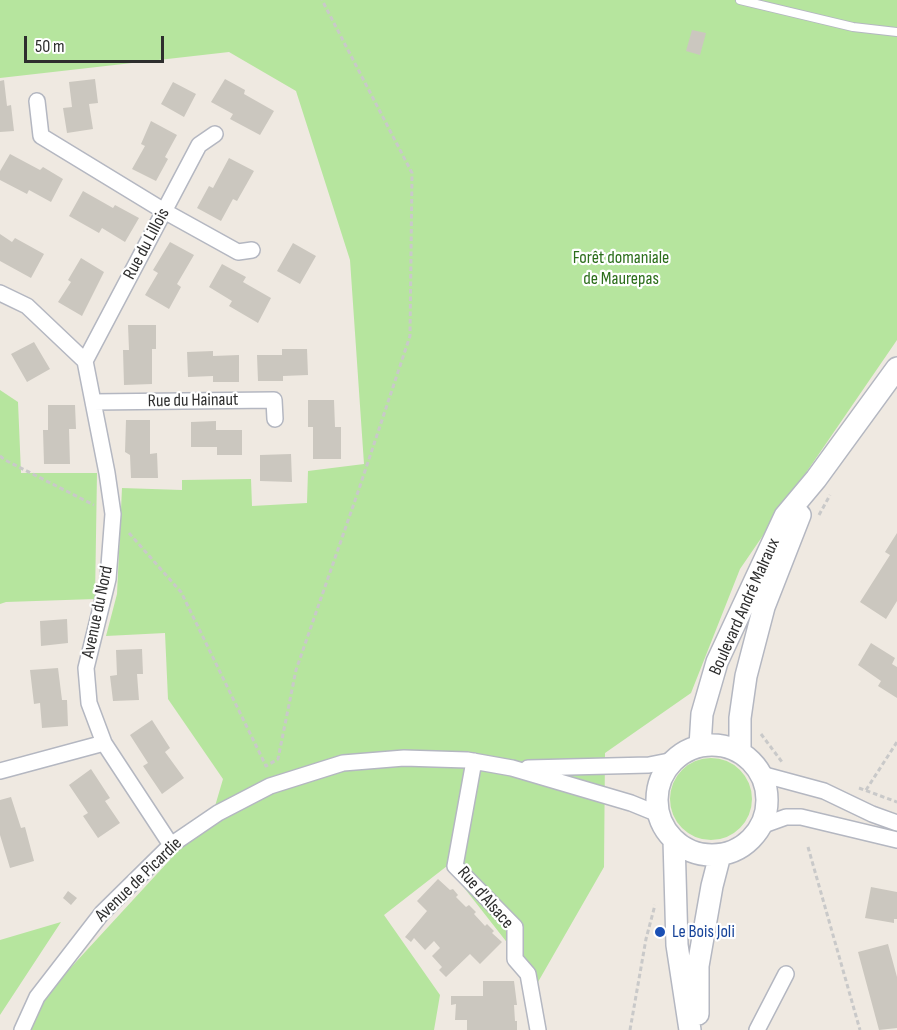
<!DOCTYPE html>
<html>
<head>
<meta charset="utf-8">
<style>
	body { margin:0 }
	#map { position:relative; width:897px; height:1030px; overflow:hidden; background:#efe9e1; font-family:"Sofia Sans Condensed",sans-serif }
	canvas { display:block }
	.scale { position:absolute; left:24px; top:36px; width:140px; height:27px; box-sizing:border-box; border:3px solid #2e2e2e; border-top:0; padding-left:8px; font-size:18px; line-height:21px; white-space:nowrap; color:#2e2e2e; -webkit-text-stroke:4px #fff; paint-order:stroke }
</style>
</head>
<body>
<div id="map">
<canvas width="897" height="1030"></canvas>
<div class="scale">50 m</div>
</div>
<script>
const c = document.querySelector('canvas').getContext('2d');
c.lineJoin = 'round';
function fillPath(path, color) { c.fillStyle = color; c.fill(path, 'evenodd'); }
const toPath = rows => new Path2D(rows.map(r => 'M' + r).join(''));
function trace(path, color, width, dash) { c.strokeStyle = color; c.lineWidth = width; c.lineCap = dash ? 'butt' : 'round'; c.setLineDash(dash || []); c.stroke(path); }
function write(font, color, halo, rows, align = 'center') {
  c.font = font + ' "Sofia Sans Condensed",sans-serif'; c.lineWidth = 4.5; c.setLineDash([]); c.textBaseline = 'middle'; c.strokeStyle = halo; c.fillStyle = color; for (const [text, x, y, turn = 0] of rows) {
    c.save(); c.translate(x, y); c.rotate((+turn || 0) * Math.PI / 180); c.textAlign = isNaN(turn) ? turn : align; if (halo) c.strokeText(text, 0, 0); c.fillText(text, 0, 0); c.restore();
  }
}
const green = toPath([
	[0,0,897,0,897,340,740,569,691,693,605,753,604,867,538,982,447,866,384,915,440,995,434,1030,29,1030,40,1001,213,813,223,779,168,699,165,633,106,636,117,594,122,488,182,490,182,480,251,479,252,506,307,503,308,471,364,464,350,260,296,91,229,52,0,78],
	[0,390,18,402,21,473,97,473,95,599,6,602,0,604],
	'670 799a41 41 0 1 1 82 0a41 41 0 1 1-82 0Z',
	[61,922,0,1015,0,940]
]);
const building = toPath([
	[692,30,706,33,700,55,686,51],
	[95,79,98,103,89,104,93,129,67,133,63,108,72,107,69,82],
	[225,79,245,90,244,94,274,111,260,135,230,119,233,114,211,102],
	[4,80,7,106,11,105,14,131,0,132,0,81],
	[173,82,196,94,184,117,161,104],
	[151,121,177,135,165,157,168,159,156,181,132,169,145,146,141,144],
	[10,154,40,170,43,167,63,179,51,202,29,190,27,194,0,180,0,171],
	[229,158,254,171,237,201,233,199,221,221,197,208,209,186,213,188],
	[83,191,113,208,115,205,139,218,125,242,102,228,99,233,69,216],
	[0,234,12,242,15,238,44,254,31,278,0,261],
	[170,242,194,255,177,284,181,287,169,309,145,295,158,273,153,270],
	[293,243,316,256,300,284,277,271],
	[81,258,104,272,82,316,58,302,71,282,68,280],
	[222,264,246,277,243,282,271,298,258,323,229,306,232,301,209,287],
	[128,325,156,325,156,349,152,349,152,384,124,385,123,350,129,350],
	[34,342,50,369,27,382,11,354],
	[282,349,307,349,308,375,283,376,283,381,258,381,257,355,282,355],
	[213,351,213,356,239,355,239,382,213,382,213,376,188,377,187,352],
	[308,400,334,400,335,427,341,427,341,459,313,459,313,427,308,427],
	[48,405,75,405,76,429,69,429,70,464,44,464,43,430,48,430],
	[126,420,150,420,150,454,157,453,158,478,131,478,130,455,125,452],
	[216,421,216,430,242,430,242,455,217,455,217,447,191,447,191,422],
	[291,454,292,482,260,481,260,455],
	[897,533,897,601,886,619,860,602,890,555,885,552],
	[67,619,68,643,41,646,40,621],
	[871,643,895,658,892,664,897,667,897,698,878,686,881,681,858,665],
	[142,649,143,674,137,674,139,700,113,701,110,676,117,675,116,650],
	[58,668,62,700,67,700,68,726,42,728,40,703,34,704,30,670],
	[152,720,170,748,165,752,184,778,162,794,143,766,148,763,130,735],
	[91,769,110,798,105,801,120,823,98,838,83,816,88,813,69,785],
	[11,797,21,828,25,827,34,861,10,868,0,835,0,800],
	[438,879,450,890,453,889,458,895,456,897,466,907,469,905,476,912,474,914,485,926,487,924,494,931,492,933,502,942,480,964,470,954,446,977,439,970,442,967,432,956,440,948,434,941,425,950,414,938,411,942,405,937,427,911,417,901],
	[871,887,897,892,897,919,894,919,894,923,865,918],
	[68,891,77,898,71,905,63,898],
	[888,944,897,977,897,1028,879,1030,858,952],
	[483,981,514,981,517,1005,514,1005,515,1021,517,1021,517,1030,467,1030,467,1020,455,1020,456,1004,451,1005,451,996,483,996]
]);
const path = toPath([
	[0,456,5,460,94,505],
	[819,515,830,495],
	[129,533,181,592,266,766,278,759,296,670,359,489,410,336,412,173,322,0],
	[761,734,782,762],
	[859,788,897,802],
	[866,790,897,742],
	[808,847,860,1030],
	[630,1030,646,939,655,905]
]);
const lane = toPath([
	[740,0,853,27,897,32]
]);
const street = toPath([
	[37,101,41,136,164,211,238,252,252,250],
	[0,293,27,306,85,361,107,473,113,514,108,579,86,668,89,703,104,743,171,845],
	[85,361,199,145,215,134],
	[93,402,274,400,275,419],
	[474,761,455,866,515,927,515,959,528,974,538,1030],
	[528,768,649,765,674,760],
	[0,771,104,743],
	[761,774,824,791,872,814,897,823],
	[761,826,786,817,801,817,897,840],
	[22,1030,37,997,102,913,171,845,218,813,270,786,343,763,404,758,467,760,512,768,631,803,658,814],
	[757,1030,786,974]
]);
const secondary = toPath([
	'657 800a55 55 0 1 1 110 0a55 55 0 1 1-110 0Z',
	[700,746,702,714,717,662,785,516,816,479,897,368],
	[740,752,740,718,746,676,764,607,800,515],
	[674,840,677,945,690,1030],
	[698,1014,698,966,712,886,720,855]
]);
const markers = [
	[660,932,6,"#1a4fb4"]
];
const streetNames = [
	["Rue du Lillois",147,244,-62],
	["Rue du Hainaut",193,401,-1],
	["Boulevard André Malraux",745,607,-66],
	["Avenue du Nord",98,612,-78],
	["Avenue de Picardie",139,880,-44],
	["Rue d'Alsace",485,898,49]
];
const parkNames = [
	["Forêt domaniale",621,258],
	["de Maurepas",621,279]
];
const transitNames = [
	["Le Bois Joli",672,932]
];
fillPath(green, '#b6e59e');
fillPath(building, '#cbc7bf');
trace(lane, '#b4b7c1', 10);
trace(street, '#b4b7c1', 18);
trace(secondary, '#b4b7c1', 24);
trace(path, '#c9c9c9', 3, [4.5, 3]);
trace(lane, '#fff', 8);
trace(street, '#fff', 15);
trace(secondary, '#fff', 21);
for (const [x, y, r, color] of markers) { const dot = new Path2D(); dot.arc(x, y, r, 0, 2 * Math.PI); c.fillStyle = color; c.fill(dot); trace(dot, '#fff', 2); }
write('18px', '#2e2e2e', '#fff', streetNames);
write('18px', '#2c6e1b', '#fff', parkNames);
write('18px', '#164399', '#fff', transitNames, 'left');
</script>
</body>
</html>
